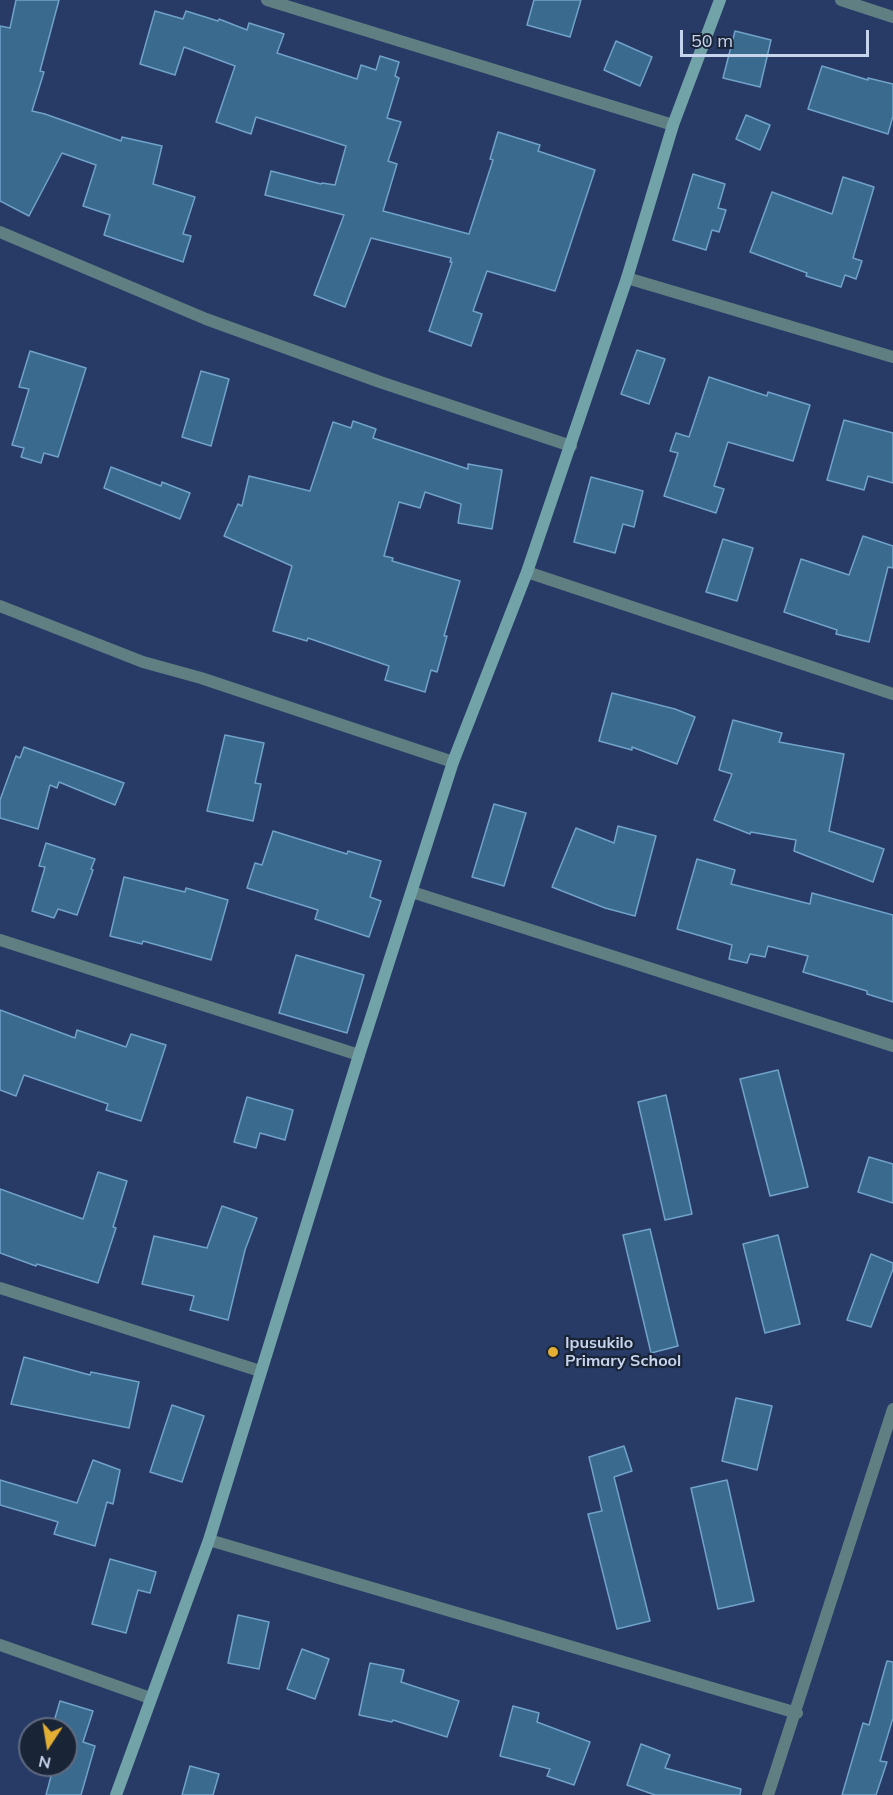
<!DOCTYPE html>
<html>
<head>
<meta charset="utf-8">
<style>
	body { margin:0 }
	#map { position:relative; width:893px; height:1795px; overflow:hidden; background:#283b66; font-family:Mulish,sans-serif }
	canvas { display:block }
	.north { position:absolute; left:18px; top:1717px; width:60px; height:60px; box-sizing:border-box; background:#1a2437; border:2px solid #5f6a80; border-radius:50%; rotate:192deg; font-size:16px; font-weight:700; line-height:24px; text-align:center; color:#c6d4ee }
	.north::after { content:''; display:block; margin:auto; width:21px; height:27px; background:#e2ae34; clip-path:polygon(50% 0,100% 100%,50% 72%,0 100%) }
	.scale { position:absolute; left:680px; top:30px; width:189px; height:27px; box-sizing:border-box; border:3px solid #c6d4ee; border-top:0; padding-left:8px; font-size:18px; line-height:21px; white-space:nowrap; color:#c6d4ee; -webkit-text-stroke:4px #1a2437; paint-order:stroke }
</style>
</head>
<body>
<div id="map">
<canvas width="893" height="1795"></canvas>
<div class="north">N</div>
<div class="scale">50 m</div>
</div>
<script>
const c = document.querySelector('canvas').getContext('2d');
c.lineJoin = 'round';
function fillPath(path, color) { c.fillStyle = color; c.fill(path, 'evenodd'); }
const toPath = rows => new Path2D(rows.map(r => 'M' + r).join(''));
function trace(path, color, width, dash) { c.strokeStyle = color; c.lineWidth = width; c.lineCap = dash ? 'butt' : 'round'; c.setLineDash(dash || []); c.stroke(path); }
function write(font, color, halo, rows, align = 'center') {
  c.font = font + ' Mulish,sans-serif'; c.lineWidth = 4.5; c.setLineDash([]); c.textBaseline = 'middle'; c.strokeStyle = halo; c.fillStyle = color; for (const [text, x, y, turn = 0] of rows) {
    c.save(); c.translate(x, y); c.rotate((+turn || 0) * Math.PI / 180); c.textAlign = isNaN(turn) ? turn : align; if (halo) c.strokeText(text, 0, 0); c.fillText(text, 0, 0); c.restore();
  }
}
const building = toPath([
	[16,0,59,0,40,71,44,72,32,111,45,114,121,141,122,137,162,146,153,184,195,197,183,234,191,236,183,262,104,235,110,215,83,206,96,165,62,153,29,216,0,201,0,26,10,28,16,0],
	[534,0,581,0,570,37,527,25,534,0],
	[155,11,183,19,186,11,218,21,219,19,247,30,249,23,284,34,277,53,357,79,361,65,376,70,380,56,399,62,395,76,399,78,387,118,401,122,388,161,397,164,383,211,469,234,493,160,490,159,498,132,540,145,538,151,595,170,555,291,487,271,473,311,482,314,471,346,429,331,452,262,450,262,451,258,371,238,345,307,314,295,344,215,265,195,271,171,321,184,322,183,335,185,346,146,256,117,251,134,216,122,235,66,184,47,175,75,140,64,155,11],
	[735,31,771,40,760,87,723,78,735,31],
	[616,41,652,57,640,86,604,70,616,41],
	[822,66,868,80,868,78,893,84,893,116,888,134,808,109,822,66],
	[746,115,770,125,760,150,736,139,746,115],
	[693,174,725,184,718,208,726,210,719,232,712,230,706,250,673,240,693,174],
	[843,177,874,187,853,258,862,261,856,279,845,275,841,287,806,276,807,273,750,252,772,192,832,214,843,177],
	[637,350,665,359,649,404,621,394,637,350],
	[30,351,86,368,58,457,44,453,41,463,21,457,24,448,12,445,29,389,19,387,30,351],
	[201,371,229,379,211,446,182,437,201,371],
	[709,377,767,396,768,392,810,405,793,461,728,442,714,486,724,489,716,513,664,496,678,453,670,451,676,433,689,437,709,377],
	[844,420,893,433,893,483,868,476,864,490,827,480,844,420],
	[353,421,376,429,373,438,468,469,468,464,502,470,492,529,458,523,461,504,425,492,420,508,399,502,384,556,393,558,392,561,460,581,444,636,447,636,437,672,431,670,425,692,385,680,389,666,308,638,307,641,273,631,292,566,224,536,238,504,242,506,249,476,310,491,333,422,351,428,353,421],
	[111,467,161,486,162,482,190,493,180,519,104,488,111,467],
	[591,477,643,491,634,527,623,524,615,553,574,542,591,477],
	[863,536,893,546,893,568,888,567,869,642,836,634,837,630,784,612,801,559,849,575,863,536],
	[723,539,753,548,737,601,706,592,723,539],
	[612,693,675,709,695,717,677,764,632,747,632,750,599,741,612,693],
	[733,720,782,733,779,742,844,754,829,831,884,849,873,882,794,851,796,840,751,832,750,834,714,820,732,774,719,770,733,720],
	[225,735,264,743,255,783,261,784,253,821,207,811,225,735],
	[24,747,124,783,115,805,59,782,57,788,50,785,38,829,0,818,0,800,16,756,20,758,24,747],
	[494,804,526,813,504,886,472,877,494,804],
	[618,826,656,836,635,916,605,908,552,887,576,828,614,843,618,826],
	[273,831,347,854,348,851,381,861,370,897,381,901,369,937,315,919,318,910,247,888,255,863,262,865,273,831],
	[46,843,95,859,91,869,93,870,77,915,58,909,54,918,32,911,45,867,39,866,46,843],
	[697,859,735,870,731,884,810,904,812,893,893,915,893,1002,867,994,867,991,803,972,808,956,768,946,765,957,750,954,747,963,729,959,732,945,677,929,697,859],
	[124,877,185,892,186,888,228,900,211,960,143,941,142,944,110,936,124,877],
	[296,955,364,975,347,1033,279,1013,296,955],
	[0,1010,75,1038,77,1030,126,1047,131,1034,166,1045,141,1121,106,1110,108,1104,24,1075,16,1096,0,1090,0,1010],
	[778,1070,808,1187,770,1196,740,1079,778,1070],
	[666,1095,692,1214,665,1220,638,1102,666,1095],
	[247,1097,293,1110,285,1140,260,1133,256,1148,234,1142,247,1097],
	[869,1157,893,1164,893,1203,858,1192,869,1157],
	[98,1172,127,1181,113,1227,116,1228,98,1283,37,1264,36,1266,0,1253,0,1189,83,1219,98,1172],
	[222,1206,257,1218,245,1250,228,1320,190,1310,194,1296,142,1284,154,1236,207,1248,222,1206],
	[650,1229,678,1346,651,1353,623,1235,650,1229],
	[778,1235,800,1324,765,1333,743,1244,778,1235],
	[871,1254,893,1263,893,1269,871,1327,847,1320,871,1254],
	[24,1357,90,1375,91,1372,139,1382,129,1428,11,1404,24,1357],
	[736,1398,772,1406,757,1470,722,1461,736,1398],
	[172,1405,204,1416,182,1482,150,1472,172,1405],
	[624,1446,632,1471,614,1477,650,1621,617,1629,588,1514,602,1511,589,1457,624,1446],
	[93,1460,120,1470,113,1504,107,1502,95,1546,54,1534,58,1522,0,1505,0,1480,77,1503,93,1460],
	[727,1480,754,1601,718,1609,691,1488,727,1480],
	[110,1559,156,1572,150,1593,138,1590,126,1633,92,1624,110,1559],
	[238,1615,269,1622,259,1669,228,1663,238,1615],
	[302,1649,329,1659,315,1699,287,1689,302,1649],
	[887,1661,893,1662,893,1718,880,1761,887,1762,876,1795,842,1795,863,1723,869,1725,887,1661],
	[370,1663,404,1670,401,1682,459,1701,447,1737,393,1720,392,1722,359,1715,370,1663],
	[60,1701,93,1711,83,1742,95,1746,81,1795,46,1795,54,1765,66,1765,66,1729,53,1725,60,1701],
	[513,1706,539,1713,537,1722,590,1742,574,1785,547,1776,550,1769,500,1756,513,1706],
	[641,1744,670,1755,665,1768,741,1789,740,1795,655,1795,627,1785,641,1744],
	[190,1766,219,1774,213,1795,182,1795,190,1766]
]);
const street = toPath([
	[267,0,673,125],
	[841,0,893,17],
	[0,232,206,319,380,382,571,446],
	[627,278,893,357],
	[527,572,893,694],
	[0,606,143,662,201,678,453,762],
	[412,892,893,1046],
	[0,940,359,1055],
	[0,1288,260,1371],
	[209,1540,797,1713],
	[0,1645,150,1698],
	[768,1795,893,1409]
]);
const secondary = toPath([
	[116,1795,209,1540,359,1055,453,762,527,572,627,278,673,125,720,0]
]);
const markers = [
	[553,1352,6,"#e2ae34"]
];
const poiNames = [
	["Ipusukilo",565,1343],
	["Primary School",565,1361]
];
fillPath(building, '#3b6a8f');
trace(building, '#71a2ca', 1.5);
trace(street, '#607f82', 12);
trace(secondary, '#71a3a8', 12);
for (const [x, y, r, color] of markers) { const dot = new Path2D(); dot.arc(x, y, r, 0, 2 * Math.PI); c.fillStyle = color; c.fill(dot); trace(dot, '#1a2437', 2); }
write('bold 16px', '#c6d4ee', '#1a2437', poiNames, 'left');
</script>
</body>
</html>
